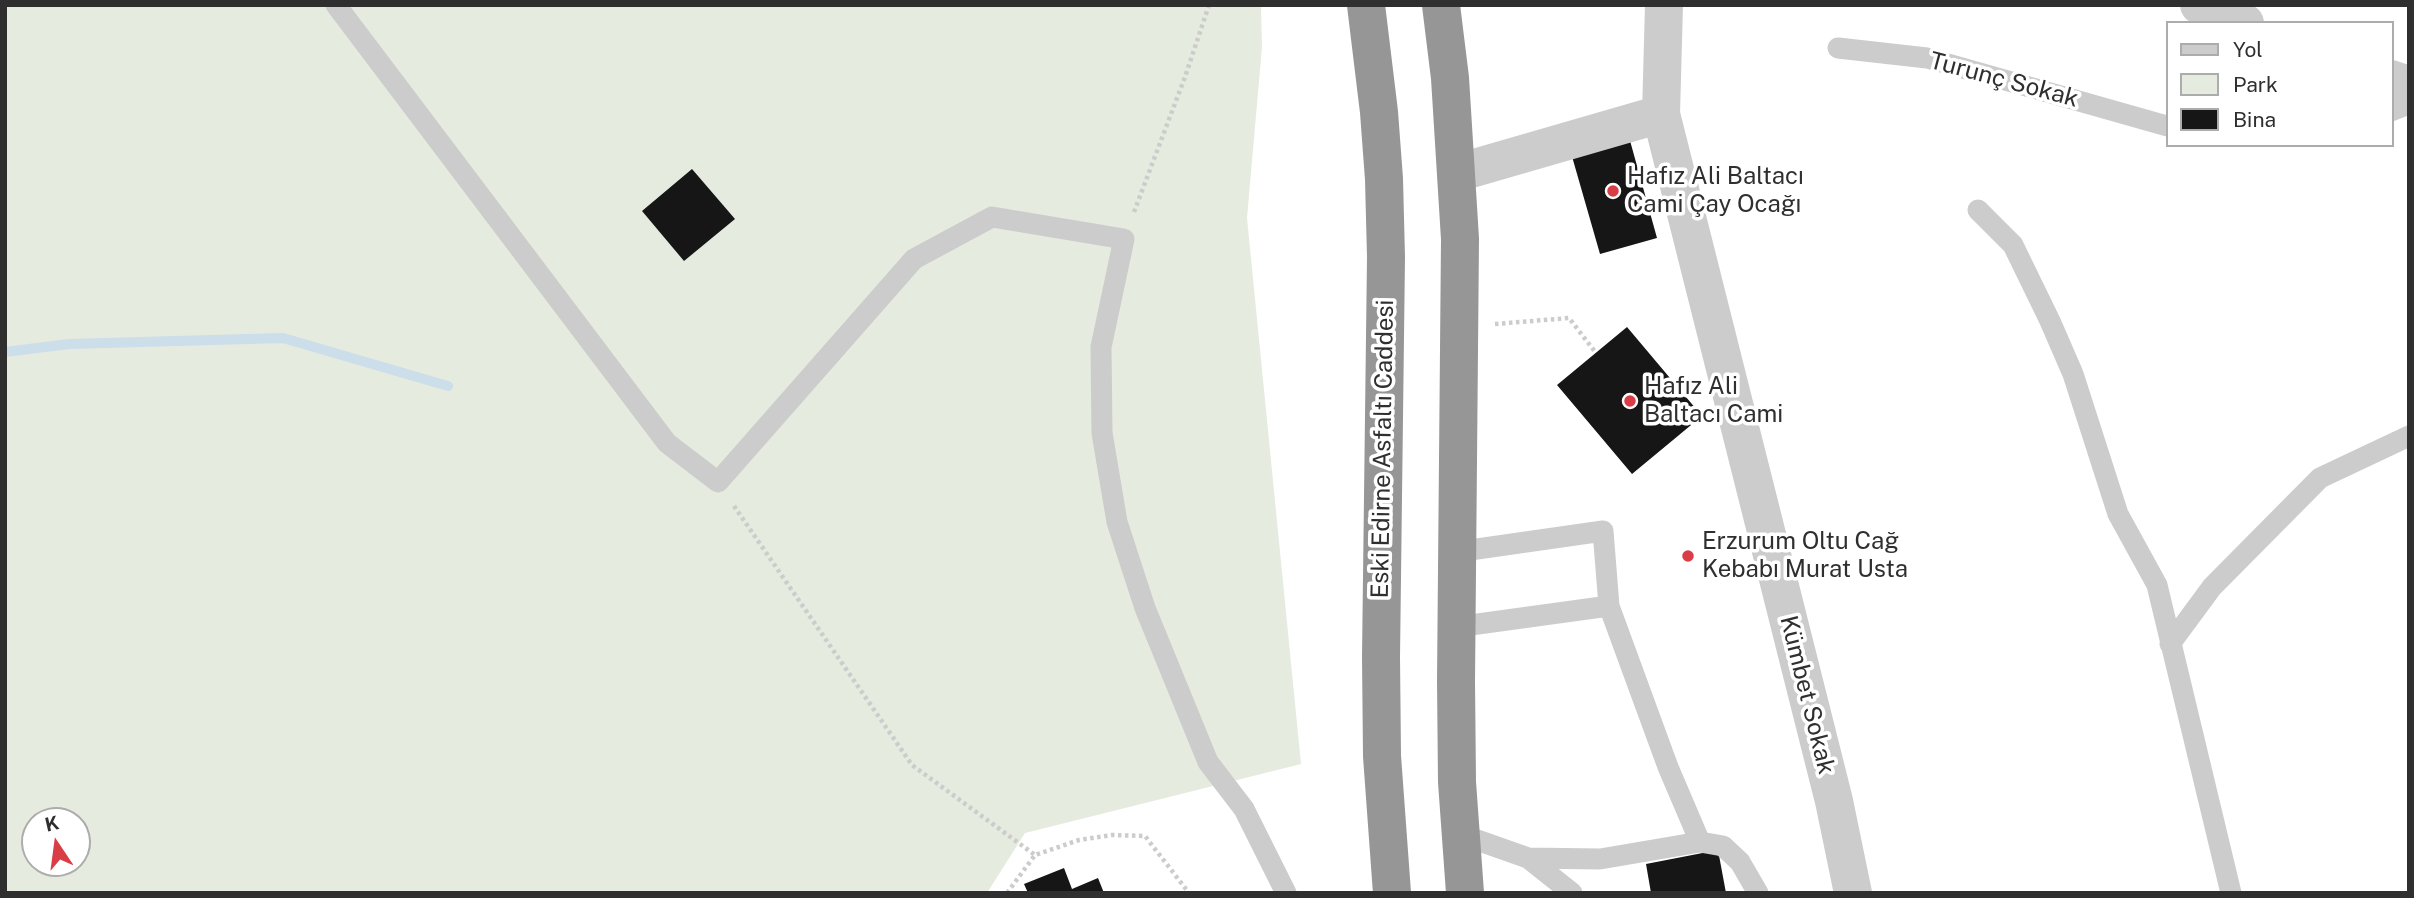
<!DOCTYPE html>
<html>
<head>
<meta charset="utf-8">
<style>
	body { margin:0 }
	#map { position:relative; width:2414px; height:898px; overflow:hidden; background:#fff; font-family:"Public Sans",sans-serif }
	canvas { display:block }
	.frame { position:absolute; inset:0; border:7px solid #2f2f2f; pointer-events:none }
	.legend { position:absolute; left:2166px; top:21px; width:228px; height:126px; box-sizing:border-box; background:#fff; border:2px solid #acacac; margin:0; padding:9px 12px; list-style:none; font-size:21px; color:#2f2f2f }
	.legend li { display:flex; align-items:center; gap:14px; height:35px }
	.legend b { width:35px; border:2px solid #acacac }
	.north { position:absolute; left:21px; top:807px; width:70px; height:70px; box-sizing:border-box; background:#fff; border:2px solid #acacac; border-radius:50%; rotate:347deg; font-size:19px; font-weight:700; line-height:28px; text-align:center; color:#2f2f2f }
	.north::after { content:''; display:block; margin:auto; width:24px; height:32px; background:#d93e47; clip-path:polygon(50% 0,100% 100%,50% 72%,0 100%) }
</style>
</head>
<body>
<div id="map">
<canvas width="2414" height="898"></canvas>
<div class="frame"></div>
<ul class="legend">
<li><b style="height:9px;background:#ccc"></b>Yol</li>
<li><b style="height:19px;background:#e5ebde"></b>Park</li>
<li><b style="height:19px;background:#161616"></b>Bina</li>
</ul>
<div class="north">K</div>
</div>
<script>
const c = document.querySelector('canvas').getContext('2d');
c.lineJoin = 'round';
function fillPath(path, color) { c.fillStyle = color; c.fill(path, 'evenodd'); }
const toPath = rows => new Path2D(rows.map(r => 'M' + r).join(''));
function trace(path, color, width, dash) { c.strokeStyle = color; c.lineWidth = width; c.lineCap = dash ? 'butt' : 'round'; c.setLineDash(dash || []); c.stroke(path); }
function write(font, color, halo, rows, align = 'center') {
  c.font = font + ' "Public Sans",sans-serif'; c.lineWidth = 7; c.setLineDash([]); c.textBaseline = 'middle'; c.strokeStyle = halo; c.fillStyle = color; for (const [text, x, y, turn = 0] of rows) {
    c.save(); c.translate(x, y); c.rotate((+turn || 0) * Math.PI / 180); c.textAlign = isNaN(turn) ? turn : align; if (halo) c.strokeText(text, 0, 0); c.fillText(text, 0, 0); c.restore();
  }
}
const green = toPath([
	[5,5,1261,5,1262,47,1247,218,1301,764,1025,833,987,893,5,893],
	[35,821,77,821,77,863,35,863]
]);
const stream = toPath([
	[5,352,69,344,283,338,448,386]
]);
const building = toPath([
	[1629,137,1657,238,1600,254,1571,153],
	[692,169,735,219,684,261,642,211],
	[1627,327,1702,416,1632,474,1557,385],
	[1718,850,1726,893,1651,893,1646,864],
	[1064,868,1072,889,1098,878,1104,893,1028,893,1024,884]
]);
const path = toPath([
	[1134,212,1185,77,1209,5],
	[1495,324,1569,318,1596,353],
	[734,506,912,765,1035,855],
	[1007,893,1035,855,1079,840,1112,835,1145,836,1189,893]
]);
const lane = toPath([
	[336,5,667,443,718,482,914,259,992,217,1124,239,1101,347,1102,433,1117,522,1145,608,1208,762,1244,809,1286,893],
	[1838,48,1927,58,2167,126],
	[2391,111,2409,104],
	[1978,210,2013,245,2050,321,2073,374,2118,514,2157,585,2231,893],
	[1456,552,1603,531,1609,606,1668,767,1700,842],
	[1456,627,1609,606],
	[2170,644,2212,587,2320,478,2409,436],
	[1460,834,1528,858,1572,893],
	[1528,858,1600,859,1700,842,1723,846,1740,862,1758,893]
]);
const street = toPath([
	[1664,5,1661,114,1834,801,1853,893],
	[2199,5,2245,23],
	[2391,79,2409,85],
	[1457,173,1661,114]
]);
const highway = toPath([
	[1366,5,1379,112,1384,179,1386,257,1381,657,1382,756,1392,893],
	[1441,5,1450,78,1460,239,1456,681,1457,782,1465,893]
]);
const markers = [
	[1613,191,7,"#d93e47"],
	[1630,401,7,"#d93e47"],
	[1688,556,7,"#d93e47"]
];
const streetNames = [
	["Turunç Sokak",2004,80,15],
	["Eski Edirne Asfaltı Caddesi",1383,449,-89],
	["Kümbet Sokak",1807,695,76]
];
const poiNames = [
	["Hafız Ali Baltacı",1627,177],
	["Cami Çay Ocağı",1627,205],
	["Hafız Ali",1644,387],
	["Baltacı Cami",1644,415],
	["Erzurum Oltu Cağ",1702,542],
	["Kebabı Murat Usta",1702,570]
];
fillPath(green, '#e5ebde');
trace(stream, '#ccdeea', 10);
fillPath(building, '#161616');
trace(path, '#ccc', 4.5, [3.5, 3.5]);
trace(lane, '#ccc', 21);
trace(street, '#ccc', 38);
trace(highway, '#969696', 38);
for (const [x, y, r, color] of markers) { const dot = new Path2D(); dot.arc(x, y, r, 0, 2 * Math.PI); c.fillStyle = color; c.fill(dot); trace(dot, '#fff', 2.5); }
write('24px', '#2f2f2f', '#fff', streetNames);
write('24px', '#2f2f2f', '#fff', poiNames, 'left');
</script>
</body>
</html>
